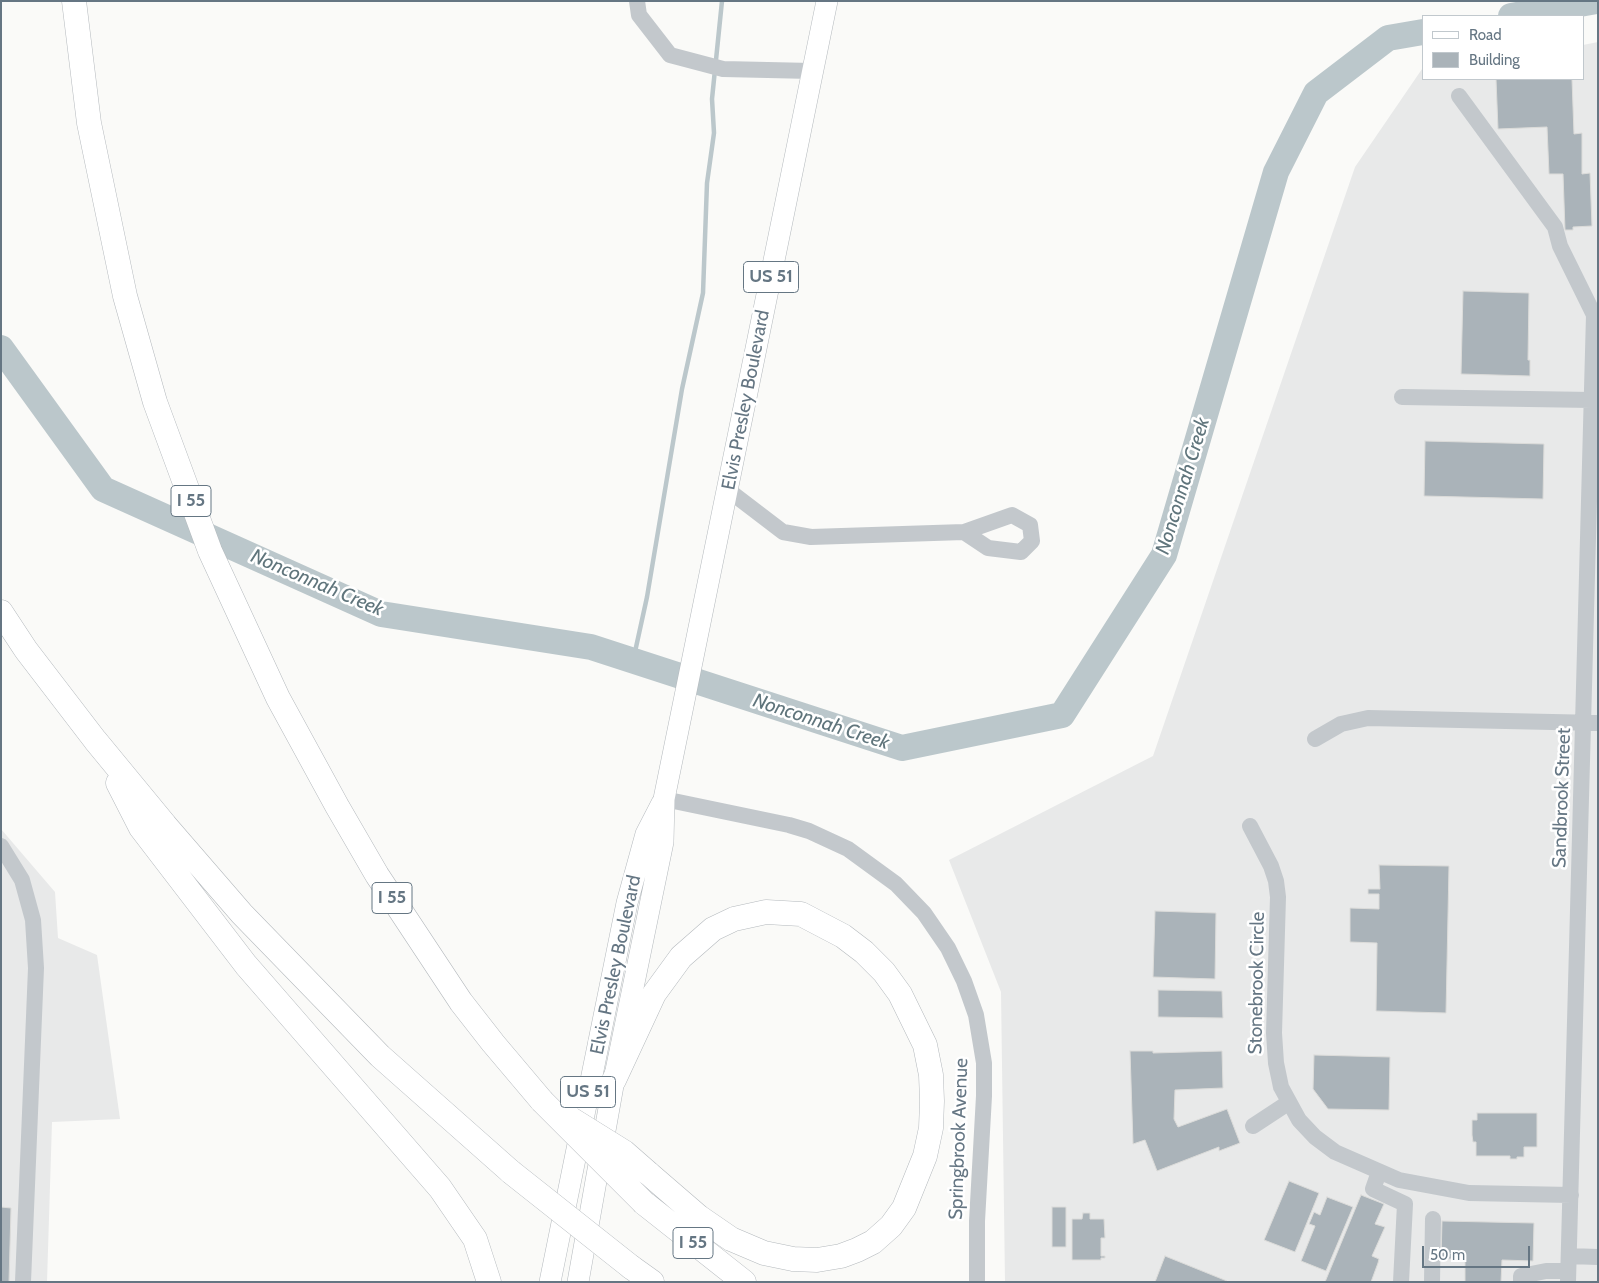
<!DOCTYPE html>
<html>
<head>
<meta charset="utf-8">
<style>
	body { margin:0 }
	#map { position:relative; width:1599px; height:1283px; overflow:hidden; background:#fafaf8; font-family:Cabin,sans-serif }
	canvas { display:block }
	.frame { position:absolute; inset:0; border:2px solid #657683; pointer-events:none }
	.legend { position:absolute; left:1422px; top:15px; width:162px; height:65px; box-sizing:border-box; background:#fff; border:1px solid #c1c8cd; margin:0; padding:6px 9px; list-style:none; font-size:15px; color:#657683 }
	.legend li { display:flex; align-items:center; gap:10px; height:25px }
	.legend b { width:25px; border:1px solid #c1c8cd }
	.scale { position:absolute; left:1422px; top:1246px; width:108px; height:22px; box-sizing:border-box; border:2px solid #657683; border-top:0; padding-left:6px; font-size:15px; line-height:18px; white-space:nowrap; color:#657683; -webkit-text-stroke:4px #fff; paint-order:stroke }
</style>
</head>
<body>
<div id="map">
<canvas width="1599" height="1283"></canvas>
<div class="frame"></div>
<ul class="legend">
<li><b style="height:6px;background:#fff"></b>Road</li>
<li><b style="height:14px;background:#aab3b9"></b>Building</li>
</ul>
<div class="scale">50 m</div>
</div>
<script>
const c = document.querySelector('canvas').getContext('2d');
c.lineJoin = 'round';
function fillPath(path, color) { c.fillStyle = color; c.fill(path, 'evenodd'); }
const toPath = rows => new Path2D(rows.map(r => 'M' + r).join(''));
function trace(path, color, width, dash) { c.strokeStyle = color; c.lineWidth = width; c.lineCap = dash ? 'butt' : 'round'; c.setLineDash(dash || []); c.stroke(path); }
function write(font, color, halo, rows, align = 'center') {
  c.font = font + ' Cabin,sans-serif'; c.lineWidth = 5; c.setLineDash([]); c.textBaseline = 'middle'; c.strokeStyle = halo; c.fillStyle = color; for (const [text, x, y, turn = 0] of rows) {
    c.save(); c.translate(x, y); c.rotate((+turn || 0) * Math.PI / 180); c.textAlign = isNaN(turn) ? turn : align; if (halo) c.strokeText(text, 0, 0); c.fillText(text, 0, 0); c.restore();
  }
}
const built = toPath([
	[1598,42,1598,1282,1005,1282,1001,992,949,860,1153,756,1355,167,1422,69,1423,79,1583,79,1583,45],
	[1,829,55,892,58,938,97,955,120,1119,52,1122,47,1282,1,1282]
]);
const stream = toPath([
	[633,661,647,597,682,389,703,293,707,183,714,133,712,99,722,1]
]);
const river = toPath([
	[1511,16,1597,1],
	[1,348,103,489,381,614,591,647,902,748,1062,715,1164,555,1276,172,1316,93,1388,38,1423,32]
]);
const building = toPath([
	[1496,79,1572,79,1574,134,1582,133,1582,174,1590,173,1592,226,1573,227,1573,230,1565,230,1563,174,1549,174,1547,127,1498,129,1496,79],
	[1463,291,1529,293,1528,360,1530,360,1530,376,1461,374,1463,291],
	[1425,441,1544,444,1543,499,1424,496,1425,441],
	[1379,865,1449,866,1446,1013,1376,1011,1377,943,1350,942,1350,908,1379,909,1379,894,1368,894,1368,889,1380,889,1379,865],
	[1155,911,1216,913,1215,979,1153,977,1155,911],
	[1158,990,1222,991,1223,1018,1158,1017,1158,990],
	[1130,1051,1153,1051,1153,1053,1222,1051,1223,1088,1175,1090,1174,1119,1178,1127,1227,1109,1240,1143,1219,1151,1219,1147,1157,1171,1145,1140,1133,1144,1130,1051],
	[1314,1055,1390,1057,1389,1110,1328,1109,1313,1089,1314,1055],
	[1477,1113,1537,1113,1537,1147,1524,1147,1524,1157,1517,1157,1517,1159,1510,1159,1510,1156,1476,1156,1476,1142,1473,1142,1472,1135,1472,1120,1477,1120,1477,1113],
	[1289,1181,1319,1193,1295,1252,1264,1240,1289,1181],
	[1361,1195,1384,1204,1375,1224,1385,1227,1372,1256,1379,1259,1378,1263,1371,1282,1325,1282,1361,1195],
	[1327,1197,1353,1207,1326,1271,1301,1261,1315,1226,1309,1224,1314,1212,1320,1215,1327,1197],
	[1,1207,11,1208,9,1282,1,1282,1,1207],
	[1052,1207,1066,1207,1066,1247,1052,1247,1052,1207],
	[1083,1213,1090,1213,1090,1219,1104,1219,1105,1238,1101,1238,1101,1256,1105,1256,1105,1258,1101,1258,1101,1260,1072,1260,1072,1219,1082,1219,1083,1213],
	[1442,1221,1534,1223,1533,1261,1502,1260,1501,1282,1465,1282,1465,1259,1441,1259,1442,1221],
	[1165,1256,1227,1281,1227,1282,1155,1282,1165,1256]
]);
const minor = toPath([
	[637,1,639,15,670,55,723,69,812,71],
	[1459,96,1555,227,1560,246,1594,315,1568,1282],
	[1402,397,1592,400],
	[728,490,783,532,811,537,964,532,988,548,1021,552,1032,541,1030,525,1012,515,964,532],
	[1315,739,1341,724,1368,718,1598,723],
	[664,799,789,825,809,831,848,849,896,884,924,913,948,948,964,981,976,1015,984,1063,984,1096,977,1221,977,1282],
	[1250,826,1271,866,1276,881,1278,897,1274,1033,1276,1063,1281,1087,1299,1120,1315,1137,1335,1152,1399,1180,1469,1193,1571,1195],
	[1,846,22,880,33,920,36,968,23,1282],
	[1253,1126,1288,1103],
	[1379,1172,1373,1189,1405,1204,1401,1282],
	[1569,1256,1598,1257],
	[1432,1282,1433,1219],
	[1521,1282,1521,1276,1546,1271,1568,1271]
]);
const major = toPath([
	[550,1282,627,903,646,834,662,803],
	[578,1282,614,1080,663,842,664,799,827,1]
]);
const highway = toPath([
	[74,1,89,123,125,296,155,402,210,551,278,698,337,806,377,875,461,1002,493,1043,542,1101],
	[1,612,26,650,95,740,165,825,242,914,380,1056,511,1172],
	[118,783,141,828,246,965,440,1188,475,1239,489,1282],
	[614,1080,654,994,681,957,713,929,734,919,766,912,801,914,843,936,864,952,884,972,900,994,925,1045,931,1075,932,1101,931,1128,925,1156,904,1208,891,1226,873,1242,857,1250,841,1256,817,1260,793,1259,764,1253,731,1239,699,1217,648,1173],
	[644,1203,744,1282],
	[631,1267,652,1282]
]);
const highwayBridge = toPath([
	[542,1101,644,1203],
	[571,1119,624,1152,648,1173],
	[511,1172,631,1267]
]);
const shields = [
	[771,277,55],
	[191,501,40],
	[392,898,40],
	[588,1092,55],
	[693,1243,40]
];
const shieldNames = [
	["US 51",771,277],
	["I 55",191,501],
	["I 55",392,898],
	["US 51",588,1092],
	["I 55",693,1243]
];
const streetNames = [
	["Elvis Presley Boulevard",746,400,-79],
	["Sandbrook Street",1562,798,-88],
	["Elvis Presley Boulevard",616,965,-78],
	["Stonebrook Circle",1257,983,-89],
	["Springbrook Avenue",959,1139,-88]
];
const waterNames = [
	["Nonconnah Creek",1183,486,-73],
	["Nonconnah Creek",317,583,23],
	["Nonconnah Creek",821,722,18]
];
fillPath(built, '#e8e9e9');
trace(stream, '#bbc7cb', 4.5);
trace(river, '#bbc7cb', 26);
fillPath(building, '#aab3b9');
trace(building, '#dcdcda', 1);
trace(major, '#b5babe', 22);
trace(highway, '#b4b9bd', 25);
trace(minor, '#c3c8cc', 16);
trace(major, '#fff', 21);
trace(highway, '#fff', 24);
trace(highwayBridge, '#b4b9bd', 25, []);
trace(highwayBridge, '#fff', 24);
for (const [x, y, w] of shields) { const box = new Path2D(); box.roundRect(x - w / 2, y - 15.5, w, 31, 4); c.fillStyle = '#fff'; c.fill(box); trace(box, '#657683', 1); }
write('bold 18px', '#657683', null, shieldNames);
write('19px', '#657683', '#fff', streetNames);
write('italic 20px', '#60757c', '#fff', waterNames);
</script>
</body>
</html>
